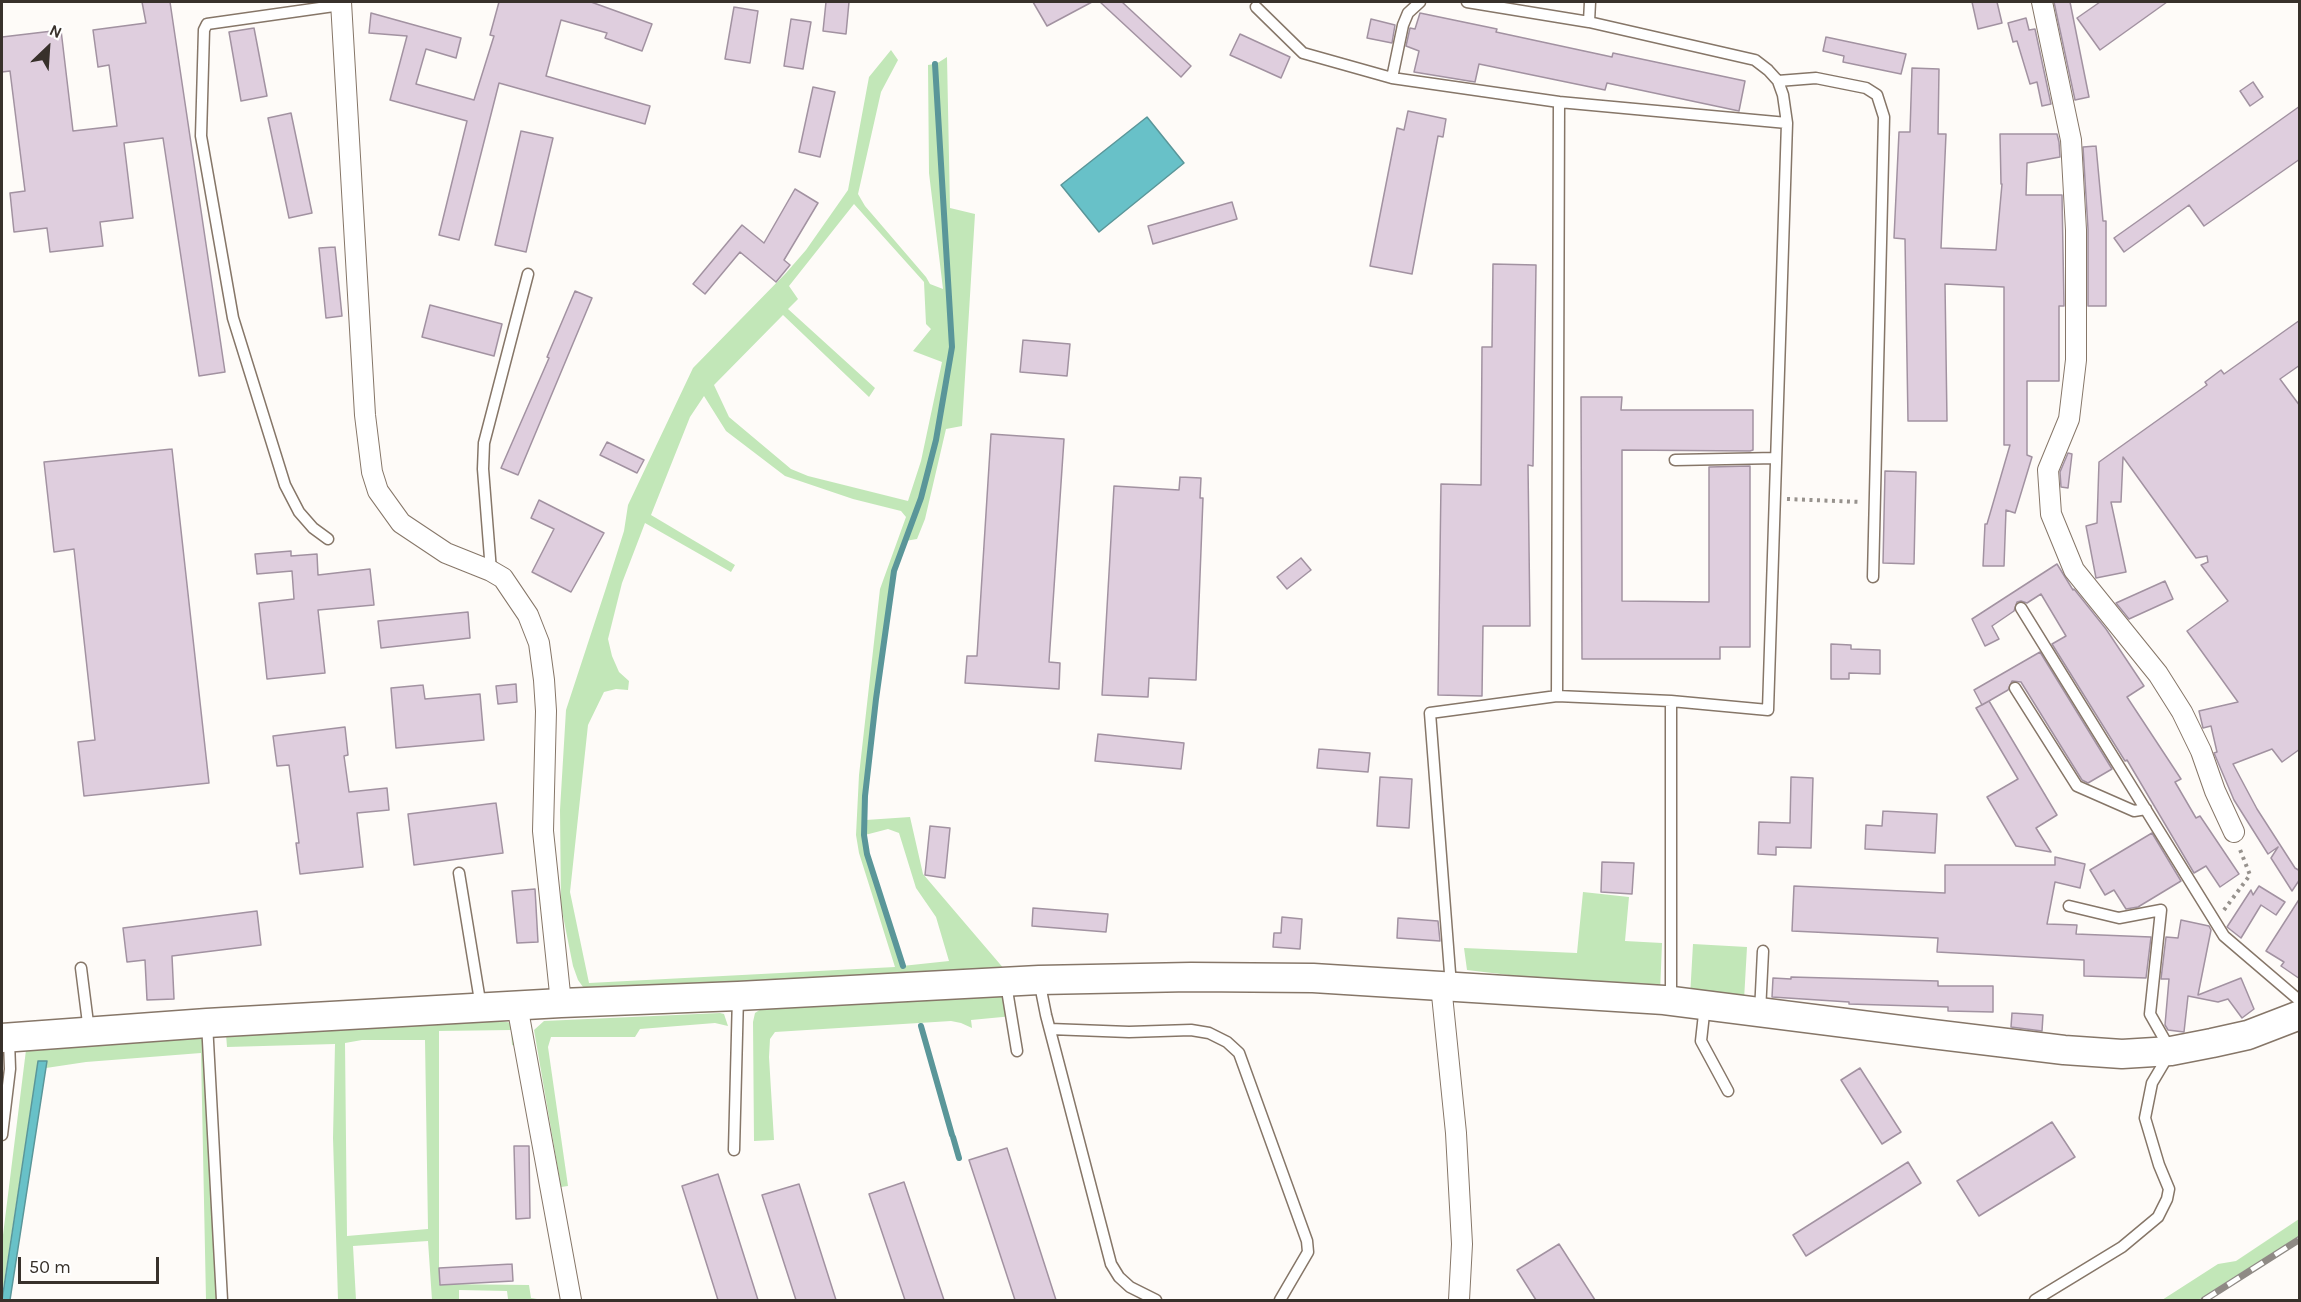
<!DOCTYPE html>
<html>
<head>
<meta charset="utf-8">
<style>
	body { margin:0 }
	#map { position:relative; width:2301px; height:1302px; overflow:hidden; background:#fefbf8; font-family:Karla,sans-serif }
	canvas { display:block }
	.frame { position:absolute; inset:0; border:3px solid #38312b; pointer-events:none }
	.north { position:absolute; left:18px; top:18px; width:60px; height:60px; -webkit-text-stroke:4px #fff; paint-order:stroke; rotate:25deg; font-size:16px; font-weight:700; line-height:24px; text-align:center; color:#38312b }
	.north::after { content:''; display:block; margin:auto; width:21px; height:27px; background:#38312b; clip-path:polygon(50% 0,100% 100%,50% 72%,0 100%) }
	.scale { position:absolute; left:18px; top:1257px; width:141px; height:27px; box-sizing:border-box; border:3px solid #38312b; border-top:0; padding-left:8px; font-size:18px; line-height:21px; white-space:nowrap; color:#38312b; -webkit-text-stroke:4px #fff; paint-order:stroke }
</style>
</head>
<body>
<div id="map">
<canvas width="2301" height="1302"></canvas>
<div class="frame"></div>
<div class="north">N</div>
<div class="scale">50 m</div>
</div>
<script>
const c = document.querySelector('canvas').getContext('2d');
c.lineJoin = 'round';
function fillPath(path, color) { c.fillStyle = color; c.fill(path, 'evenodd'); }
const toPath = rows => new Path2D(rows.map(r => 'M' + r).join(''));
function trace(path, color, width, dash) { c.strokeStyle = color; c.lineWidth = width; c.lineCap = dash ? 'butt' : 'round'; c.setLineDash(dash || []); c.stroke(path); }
const green = toPath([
	[891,50,898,60,881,92,858,194,865,206,926,277,930,284,943,289,929,173,928,65,934,64,951,347,934,440,920,498,903,540,893,571,888,598,863,796,863,835,865,855,902,966,949,961,936,917,916,888,899,833,888,829,865,835,866,820,910,817,923,874,1005,970,594,990,583,987,578,980,573,966,561,906,560,810,566,710,606,588,624,531,628,505,693,368,786,273,806,250,848,190,869,77],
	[854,204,924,282,926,324,931,329,913,351,942,362,921,461,908,501,808,476,791,469,729,417,714,385,783,315,869,397,875,388,788,309,798,299,789,286],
	[704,396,726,431,785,476,853,499,901,511,906,517,880,589,859,775,856,835,859,853,895,967,589,983,570,892,588,725,604,692,616,689,628,690,629,681,619,672,612,656,608,639,622,583,645,523,731,572,735,565,651,515,690,417],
	[947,57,950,208,975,214,962,426,946,429,925,519,917,539,905,541,919,510,937,440,953,347,936,64],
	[1583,892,1629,897,1625,941,1662,943,1660,993,1467,970,1464,948,1577,953],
	[1693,944,1747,947,1744,1000,1690,997],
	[1000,996,1006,999,1013,1016,971,1020,972,1028,961,1023,951,1021,775,1032,770,1039,769,1057,774,1140,754,1141,753,1022,755,1013,761,1009],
	[720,1013,724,1014,728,1026,715,1023,640,1029,635,1037,551,1037,548,1047,568,1186,561,1187,534,1030,544,1021],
	[497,1021,515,1023,520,1047,512,1045,511,1030,439,1031,439,1284,529,1285,531,1298,543,1300,508,1299,507,1291,459,1290,459,1300,432,1300,428,1241,353,1246,356,1300,338,1300,333,1138,335,1044,227,1047,226,1034],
	[362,1040,425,1040,428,1229,347,1236,345,1043],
	[209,1037,224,1300,206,1300,201,1053,86,1062,46,1068,38,1061,2,1296,2,1243,26,1050],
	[2299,1219,2299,1236,2198,1300,2162,1300,2218,1264,2236,1261]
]);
const water = toPath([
	[1147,117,1184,163,1099,232,1061,185,1147,117],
	[38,1061,47,1061,10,1300,2,1300,38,1061]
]);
const stream = toPath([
	[903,966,867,854,864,835,865,796,876,699,894,571,921,498,936,440,952,347,935,64],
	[921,1026,952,1135],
	[953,1137,959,1158]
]);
const building = toPath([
	[142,2,170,2,225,372,199,376,163,138,124,143,133,218,100,222,103,246,50,252,47,228,14,232,10,193,25,191,10,71,2,72,2,37,61,30,73,131,117,126,109,65,98,67,93,30,146,23,142,2],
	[499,2,591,2,652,24,642,51,605,38,607,33,561,20,546,76,650,106,645,124,499,83,459,240,439,235,467,121,390,100,407,36,369,33,371,13,461,38,456,58,426,49,416,84,474,100,494,36,490,35,499,2],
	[826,2,849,2,846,34,823,31,826,2],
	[1033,2,1092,2,1047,26,1033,2],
	[1100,2,1122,2,1191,66,1181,77,1100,2],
	[1972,2,1997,2,2002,23,1978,29,1972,2],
	[2054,2,2070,2,2089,97,2075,100,2054,2],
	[2100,2,2167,2,2100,50,2077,18,2100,2],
	[734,7,758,11,750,63,725,59,734,7],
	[1420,13,1497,29,1496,32,1612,57,1613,53,1745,81,1739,111,1607,83,1605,90,1479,64,1475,82,1414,72,1419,51,1406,46,1410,28,1415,29,1420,13],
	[2026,18,2029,30,2035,29,2051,104,2042,106,2037,82,2030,84,2017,41,2013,42,2008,23,2026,18],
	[791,19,811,22,803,69,784,66,791,19],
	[1371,19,1395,25,1392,43,1367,38,1371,19],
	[254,28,267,96,241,101,229,32,254,28],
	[1240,34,1290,57,1281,78,1230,55,1240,34],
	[1826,37,1906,54,1901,74,1843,62,1844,56,1823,51,1826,37],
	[1912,68,1939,69,1938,134,1946,134,1941,248,1996,250,2002,184,2001,184,2000,134,2057,134,2059,142,2060,157,2027,163,2026,195,2062,195,2064,306,2059,306,2059,381,2027,381,2027,455,2032,457,2015,513,2006,510,2004,566,1983,566,1985,524,1987,524,2010,445,2004,445,2004,287,1945,284,1947,421,1908,421,1905,239,1894,238,1899,132,1910,132,1912,68],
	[2253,82,2263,97,2250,106,2240,91,2253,82],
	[813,87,835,92,820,157,799,152,813,87],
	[2300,106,2300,159,2204,226,2189,205,2124,252,2114,238,2300,106],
	[1408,111,1446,119,1443,137,1438,136,1412,274,1370,266,1397,128,1404,130,1408,111],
	[291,113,312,213,289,218,268,118,291,113],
	[521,131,553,138,526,252,495,245,521,131],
	[2096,146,2103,221,2106,221,2106,306,2088,306,2088,229,2083,147,2096,146],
	[795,189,818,203,784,260,790,265,776,282,740,252,705,294,693,284,742,225,764,243,795,189],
	[1232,202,1237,219,1153,244,1148,226,1232,202],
	[335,247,342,316,326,318,319,248,335,247],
	[1493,264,1536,265,1533,466,1528,465,1530,626,1483,626,1482,696,1438,695,1441,484,1481,485,1482,347,1492,347,1493,264],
	[575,291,592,298,518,475,501,468,549,358,547,357,575,291],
	[430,305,502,324,494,356,422,337,430,305],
	[2300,320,2300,365,2280,379,2300,406,2300,749,2282,762,2272,749,2233,764,2257,809,2295,868,2300,871,2300,879,2292,891,2271,858,2278,847,2268,854,2234,800,2214,753,2217,752,2211,726,2203,728,2199,711,2238,702,2187,631,2228,601,2201,565,2208,562,2207,556,2196,558,2123,457,2121,502,2111,502,2126,572,2096,578,2086,526,2097,523,2099,462,2207,385,2205,382,2221,370,2224,374,2300,320],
	[1023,340,1070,344,1067,376,1020,372,1023,340],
	[1581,397,1622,397,1621,410,1753,410,1753,450,1750,451,1622,450,1622,601,1709,602,1709,467,1750,466,1750,647,1720,647,1720,659,1582,659,1581,397],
	[991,434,1064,439,1049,662,1060,663,1059,689,965,683,967,656,977,656,991,434],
	[607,442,644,460,637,473,600,455,607,442],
	[172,449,209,783,84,796,78,742,95,740,74,549,54,552,44,462,172,449],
	[2068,453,2072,454,2068,488,2061,487,2060,472,2068,453],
	[1885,471,1916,472,1914,564,1883,563,1885,471],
	[1180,477,1201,478,1200,498,1203,498,1196,680,1149,678,1148,697,1102,695,1114,486,1179,490,1180,477],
	[539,500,604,533,571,592,532,572,554,529,531,518,539,500],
	[291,551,291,556,317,554,318,575,370,569,374,605,318,610,325,673,267,679,259,603,294,599,292,571,257,574,255,554,291,551],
	[1301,558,1311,570,1287,589,1277,577,1301,558],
	[2057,564,2073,590,2074,589,2106,629,2144,686,2127,697,2181,779,2175,782,2196,818,2200,816,2239,874,2220,887,2206,866,2194,873,2127,760,2125,761,2052,644,2066,636,2041,594,2027,603,2021,601,2017,602,2014,611,1992,626,1999,639,1985,646,1972,619,2057,564],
	[2165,581,2173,599,2129,619,2116,603,2165,581],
	[468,612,470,638,381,648,378,621,468,612],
	[1831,644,1851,645,1851,649,1880,650,1880,674,1849,673,1849,679,1831,679,1831,644],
	[2040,652,2112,769,2088,783,2082,780,2021,682,2012,681,2008,690,1982,705,1974,690,2040,652],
	[516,684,517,702,498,704,496,686,516,684],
	[423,685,425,699,480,694,484,740,396,748,391,688,423,685],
	[1989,701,2057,815,2036,828,2051,852,2016,846,1987,797,2018,779,1976,708,1989,701],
	[345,727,348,755,344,756,349,792,387,788,389,810,357,813,363,867,300,874,296,843,299,843,289,765,277,766,273,736,345,727],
	[1098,734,1184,743,1181,769,1095,761,1098,734],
	[1319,749,1370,753,1368,772,1317,768,1319,749],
	[1380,777,1412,779,1409,828,1377,826,1380,777],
	[1791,777,1813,778,1811,848,1776,847,1776,855,1758,854,1759,822,1790,823,1791,777],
	[496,803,503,853,414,865,408,814,496,803],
	[1883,811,1937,814,1935,853,1865,849,1866,825,1882,826,1883,811],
	[930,826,950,828,945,878,925,875,930,826],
	[2152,833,2181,881,2138,907,2126,909,2114,890,2105,895,2090,870,2152,833],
	[2055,857,2085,864,2080,888,2055,882,2047,924,2077,925,2076,934,2151,937,2146,978,2084,976,2084,960,1937,952,1938,938,1792,931,1794,886,1945,893,1945,865,2055,865,2055,857],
	[1602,862,1634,863,1632,894,1601,892,1602,862],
	[2259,886,2285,902,2276,915,2261,905,2241,938,2227,927,2251,890,2253,895,2259,886],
	[535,889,538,942,517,943,512,891,535,889],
	[2300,898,2300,979,2281,966,2284,962,2266,951,2300,898],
	[1033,908,1108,914,1106,932,1032,926,1033,908],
	[257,911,261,945,172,956,174,999,147,1000,145,960,127,962,123,928,257,911],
	[1282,917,1302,919,1300,949,1273,947,1274,933,1281,933,1282,917],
	[1398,918,1438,921,1440,941,1397,938,1398,918],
	[2181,920,2209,926,2211,930,2198,995,2241,978,2254,1009,2242,1018,2228,999,2218,1002,2188,996,2184,1032,2168,1030,2165,1025,2169,979,2161,979,2166,937,2178,938,2181,920],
	[1791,977,1938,981,1938,986,1993,986,1993,1012,1948,1011,1948,1007,1849,1004,1849,1002,1772,997,1773,978,1791,979,1791,977],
	[2012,1013,2043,1015,2042,1031,2011,1027,2012,1013],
	[1860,1068,1901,1132,1882,1144,1841,1080,1860,1068],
	[2052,1122,2075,1157,1979,1216,1957,1181,2052,1122],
	[514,1146,529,1146,530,1218,516,1219,514,1146],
	[1007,1148,1056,1300,1015,1300,969,1160,1007,1148],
	[1908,1162,1921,1183,1806,1256,1793,1235,1908,1162],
	[718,1174,758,1300,718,1300,682,1186,718,1174],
	[904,1182,944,1300,905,1300,869,1194,904,1182],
	[799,1184,836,1300,796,1300,762,1195,799,1184],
	[1559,1244,1595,1300,1536,1300,1517,1270,1559,1244],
	[512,1264,513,1281,440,1285,439,1268,512,1264]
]);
const path = toPath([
	[1787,499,1861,502],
	[2224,910,2250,875,2239,847]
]);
const lane = toPath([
	[1467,2,1589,22,1755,60,1768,70,1778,81,1783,95,1787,123],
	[1256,7,1303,53,1392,78,1559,102],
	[1589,22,1590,2],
	[1392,78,1403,25,1408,13,1420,2],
	[1778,81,1816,78,1866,88,1877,95,1884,117,1873,577],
	[1675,460,1776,458],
	[328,539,313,528,299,512,285,485,233,318,201,136,204,30,207,24,341,5],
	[491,571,483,469,484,443,528,274],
	[2021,608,2224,936,2300,1001],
	[2015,688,2077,786,2134,811,2146,809],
	[459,873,481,1007],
	[81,968,89,1031],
	[1039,980,1046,1015,1111,1264,1119,1277,1130,1287,1156,1300],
	[1006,984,1017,1051],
	[1451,986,1430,713,1557,696],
	[1671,1000,1671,701,1768,710,1787,123,1559,102,1557,696,1671,701],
	[1705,1005,1701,1041,1728,1091],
	[1760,1012,1763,951],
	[207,1023,222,1300],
	[1050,1029,1129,1032,1191,1030,1209,1033,1227,1042,1239,1053,1307,1241,1308,1252,1280,1300],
	[2,1135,10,1069,9,1040],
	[734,1150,738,996],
	[2035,1300,2122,1247,2158,1217,2167,1199,2169,1189,2159,1165,2145,1118,2152,1083,2171,1051,2150,1014,2161,910,2119,918,2069,906]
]);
const street = toPath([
	[341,2,365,415,372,472,378,491,401,523,446,553,491,571,503,578,528,615,539,643,544,680,546,711,543,831,561,1003],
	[2042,2,2071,140,2076,230,2076,360,2069,419,2048,470,2051,514,2074,570,2158,674,2182,712,2201,751,2215,791,2234,832],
	[1441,985,1456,1133,1462,1244,1459,1300],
	[517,1005,571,1300]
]);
const secondary = toPath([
	[2,1038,207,1023,561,1003,738,996,1039,980,1191,977,1313,978,1664,1000,1932,1034,2064,1050,2122,1054,2171,1051,2212,1043,2248,1035,2300,1015]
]);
const rail = toPath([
	[2204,1300,2300,1239]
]);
fillPath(green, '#c2e7b8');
fillPath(water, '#68c1c8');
trace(water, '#5a9699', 1.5);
trace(stream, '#5a9699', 6);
fillPath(building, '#dfcede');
trace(building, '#a292a1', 1.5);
trace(lane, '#867668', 13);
trace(street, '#867668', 22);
trace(secondary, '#867668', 31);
trace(path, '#97928d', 4, [3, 4.5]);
trace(lane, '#fff', 10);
trace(street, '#fff', 20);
trace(secondary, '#fff', 28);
trace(rail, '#8f8a85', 7);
trace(rail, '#fff', 4.5, [14]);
</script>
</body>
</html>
